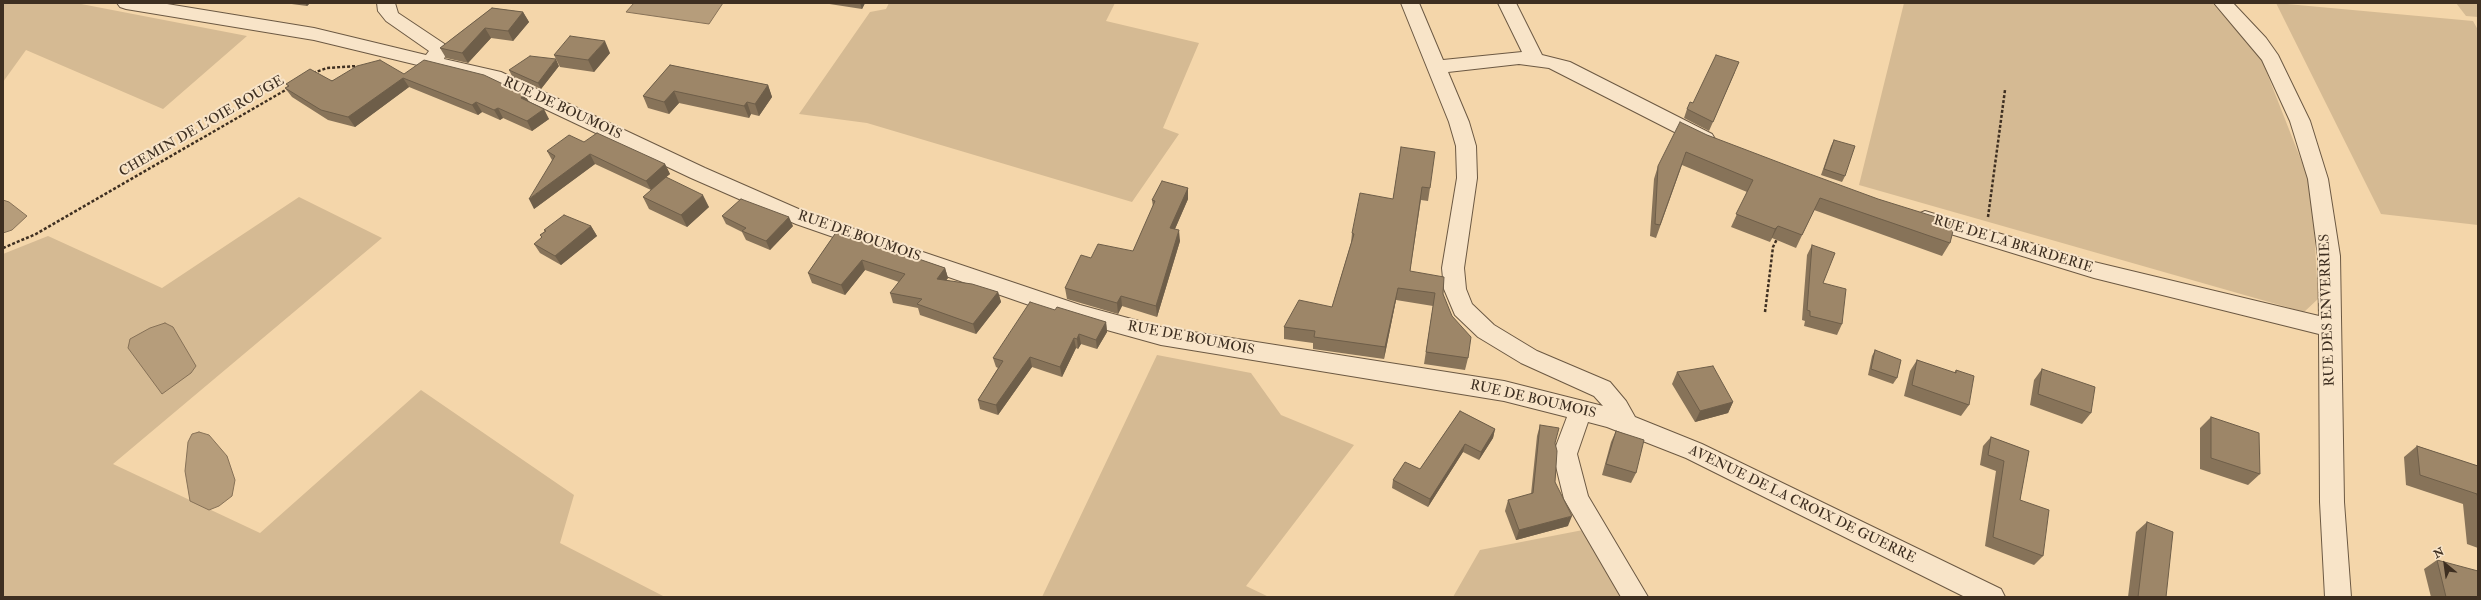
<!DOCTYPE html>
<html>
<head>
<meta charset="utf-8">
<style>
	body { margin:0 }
	#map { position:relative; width:2481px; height:600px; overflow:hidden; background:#f4d6aa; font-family:"IM FELL Double Pica",serif }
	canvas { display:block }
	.frame { position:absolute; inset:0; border:4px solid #3e2f21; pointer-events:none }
	.north { position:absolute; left:2425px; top:544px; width:40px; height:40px; -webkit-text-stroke:3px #f8e4c8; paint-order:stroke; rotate:331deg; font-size:11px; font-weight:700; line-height:16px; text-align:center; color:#3e2f21 }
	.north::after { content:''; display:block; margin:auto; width:14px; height:18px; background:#3e2f21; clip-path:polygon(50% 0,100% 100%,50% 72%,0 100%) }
</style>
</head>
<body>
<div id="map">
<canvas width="2481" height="600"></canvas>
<div class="frame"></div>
<div class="north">N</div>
</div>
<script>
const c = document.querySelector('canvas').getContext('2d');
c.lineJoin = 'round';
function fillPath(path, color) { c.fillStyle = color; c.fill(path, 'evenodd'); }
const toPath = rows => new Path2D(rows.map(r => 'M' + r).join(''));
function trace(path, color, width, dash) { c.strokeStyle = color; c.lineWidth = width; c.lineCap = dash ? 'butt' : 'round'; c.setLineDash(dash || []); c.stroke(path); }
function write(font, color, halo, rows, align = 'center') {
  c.font = font + ' "IM FELL Double Pica",serif'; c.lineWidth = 4; c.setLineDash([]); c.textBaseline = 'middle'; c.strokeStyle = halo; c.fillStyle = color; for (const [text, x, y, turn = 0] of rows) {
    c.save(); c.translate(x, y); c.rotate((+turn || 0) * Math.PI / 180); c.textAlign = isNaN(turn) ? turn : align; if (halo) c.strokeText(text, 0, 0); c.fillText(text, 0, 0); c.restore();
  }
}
const green = toPath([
	[3,3,76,3,247,36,163,109,26,50,3,82],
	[889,3,1115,3,1106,21,1199,43,1163,128,1179,134,1132,202,867,123,799,114,870,12,886,9],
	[1904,3,2212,3,2261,58,2312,188,2318,299,2304,312,1859,185],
	[2276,3,2473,21,2478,30,2478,225,2381,214],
	[2456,3,2478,3,2478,17,2466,16],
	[299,197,382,238,113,464,260,533,421,390,574,495,560,543,665,597,3,597,3,254,48,236,162,288],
	[1157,355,1251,373,1281,415,1354,445,1246,586,1269,597,1042,597],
	[1583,530,1623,597,1453,597,1480,550]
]);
const water = toPath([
	[634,3,723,3,709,24,626,12,634,3],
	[3,200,9,202,27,216,12,230,3,233,3,200],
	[165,323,173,327,196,366,191,373,162,394,128,348,130,339,150,328,165,323],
	[199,432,209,435,227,456,235,480,232,496,219,506,209,510,190,501,185,471,188,442,192,434,199,432]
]);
const path = toPath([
	[313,73,327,68,357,66],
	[1988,217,2005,90],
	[3,248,36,234,289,88],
	[1765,312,1773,247,1778,237]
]);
const minor = toPath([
	[117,3,161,3,314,28,426,55,429,51,386,21,378,11,377,3,395,3,398,13,446,45,448,49,444,59,501,72,705,168,810,214,1080,305,1161,327,1504,381,1603,406,1594,396,1521,363,1478,337,1455,315,1444,289,1442,268,1457,178,1456,146,1449,122,1401,3,1419,3,1443,60,1522,52,1498,3,1516,3,1542,55,1570,62,1712,134,1715,139,1712,144,1705,146,1698,144,1549,68,1519,64,1448,72,1469,122,1476,146,1477,178,1464,268,1466,289,1472,304,1494,325,1537,351,1610,382,1626,401,1635,417,1702,444,2001,589,2005,597,1965,597,1686,458,1607,427,1588,422,1577,454,1588,496,1648,597,1621,597,1564,499,1553,454,1567,417,1504,401,1161,345,1078,322,796,224,691,178,488,82,314,40,126,9,120,7,117,3],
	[2214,3,2233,3,2266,38,2278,55,2310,121,2328,179,2340,256,2344,502,2351,597,2325,597,2320,502,2319,334,2094,278,1918,224,1915,219,1918,214,1925,211,2094,262,2319,316,2318,256,2308,179,2290,121,2262,60,2214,3]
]);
const wall = toPath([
	[284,3,310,3,307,6],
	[823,3,865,3,862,9],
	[492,8,523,12,529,22,513,41,491,38,468,63,446,58,440,48],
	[610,53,594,72,560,67,554,55],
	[670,65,768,85,772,97,759,116,751,114,749,118,679,103,669,114,648,108,643,96],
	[559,66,541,89,512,76,509,70],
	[1735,72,1709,131,1684,118,1687,109,1693,103],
	[404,74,529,102,549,119,532,131,503,118,500,120,482,112,478,115,409,87,355,127,328,120,292,97,285,88,288,86,286,84],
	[1707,135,1950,243,1942,256,1814,210,1796,248,1772,238,1770,242,1731,227,1747,192,1682,165,1656,238,1650,236,1654,179,1658,166],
	[1834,140,1845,176,1842,182,1821,175,1831,146],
	[584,142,665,164,670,174,666,177,709,207,687,227,649,209,643,197,651,190,595,164,534,209,552,160,547,151],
	[1401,147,1430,188,1428,201,1421,200,1410,271,1443,294,1468,358,1465,370,1424,364,1433,306,1396,300,1384,359,1313,349,1313,343,1284,339,1284,327,1332,307,1351,243,1352,233,1393,199],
	[1188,188,1188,199,1175,229,1180,241,1157,317,1122,306,1118,314,1067,299,1065,288,1091,258,1133,251,1153,207,1152,200],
	[722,216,793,226,770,250,746,240,742,232,726,224],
	[591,226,597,236,561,265,540,253,534,244,542,238,540,235,545,231,544,230],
	[837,231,945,268,948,278,946,280,998,292,1001,302,976,334,920,315,918,308,893,303,890,293,899,282,865,270,845,295,812,283,808,273],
	[1812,245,1823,283,1842,324,1837,335,1804,326,1805,321,1802,320,1807,255],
	[1055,310,1106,322,1107,332,1097,349,1081,344,1078,349,1076,348,1062,377,1032,367,998,415,980,409,978,400,998,368,996,367,993,358],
	[1875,350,1897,378,1893,384,1868,375,1872,356],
	[1917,360,1954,373,1956,370,1969,405,1961,416,1904,396,1910,371],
	[2042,369,2091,413,2082,424,2030,405,2034,380],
	[1677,372,1733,402,1728,413,1695,422,1672,384],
	[1460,411,1495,429,1493,438,1479,460,1463,452,1428,507,1392,488,1393,480,1420,469],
	[2211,417,2260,474,2248,485,2200,469,2200,428],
	[1540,425,1555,443,1555,482,1568,526,1516,540,1505,511,1508,500,1531,494,1537,436],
	[1616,431,1636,473,1631,483,1602,475,1611,442],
	[1991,437,2029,451,2020,500,2043,556,2034,565,1985,546,1996,471,1980,465,1983,446],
	[2417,446,2478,466,2478,548,2467,544,2463,504,2406,485,2404,457],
	[2147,522,2166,597,2128,597,2136,532],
	[2437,560,2478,597,2431,597,2424,569]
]);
const shadedWall = toPath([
	[305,3,310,3,307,6],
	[860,3,865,3,862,9],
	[523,12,529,22,513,41,508,31],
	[485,28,491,38,468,63,462,53],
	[605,41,610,53,594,72,588,60],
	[556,59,559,66,541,89,538,83],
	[403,78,409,87,355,127,348,117],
	[768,85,772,97,759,116,755,104],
	[674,91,679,103,669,114,664,102],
	[524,94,530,103,521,98],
	[476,102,482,112,478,115,472,105],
	[747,102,751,114,749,118,744,106],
	[498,108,503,118,500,120,494,110],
	[544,109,549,119,532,131,527,121],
	[590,154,595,164,534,209,529,199],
	[665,164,670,174,651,190,646,181],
	[1188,188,1188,199,1171,238,1170,228],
	[703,195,709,207,687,227,681,215],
	[789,217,793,226,770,250,766,241],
	[591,226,597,236,561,265,555,256],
	[1778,226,1770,242,1775,229],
	[1179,230,1180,241,1157,317,1156,306],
	[862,260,865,270,845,295,841,285],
	[945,268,948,278,940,289,937,279],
	[1398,288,1396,300,1384,359,1385,347],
	[998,292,1001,302,976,334,973,324],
	[1121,296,1122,306,1118,314,1117,303],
	[1106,322,1107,332,1097,349,1096,340],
	[1079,334,1081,344,1078,349,1077,339],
	[1074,338,1076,348,1062,377,1060,367],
	[1030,357,1032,367,998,415,996,405],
	[1733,402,1728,413,1695,422,1700,411],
	[1495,429,1493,438,1479,460,1481,452],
	[1465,444,1463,452,1428,507,1430,499],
	[1572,516,1568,526,1516,540,1519,530]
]);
const building = toPath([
	[492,8,523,12,508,31,485,28,462,53,440,48,492,8],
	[570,36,605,41,588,60,554,55,570,36],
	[1716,55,1739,62,1713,122,1687,109,1690,102,1693,103,1716,55],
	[530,56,556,59,538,83,509,70,530,56],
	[380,60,404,74,424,60,484,75,524,94,521,98,544,109,527,121,498,108,494,110,476,102,472,105,403,78,348,117,321,110,285,88,289,86,286,84,310,69,332,81,357,66,380,60],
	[670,65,768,85,755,104,747,102,744,106,674,91,664,102,643,96,670,65],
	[1680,122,1707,135,1799,170,1878,199,1955,223,1950,243,1820,198,1802,235,1778,226,1775,229,1736,214,1753,180,1686,152,1660,225,1655,224,1658,166,1680,122],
	[597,133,665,164,646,181,590,154,529,199,555,156,547,151,569,135,584,142,597,133],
	[1834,140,1855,146,1845,176,1824,169,1834,140],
	[1401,147,1435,152,1430,188,1422,187,1410,271,1444,277,1443,294,1452,316,1471,337,1468,358,1426,352,1435,293,1398,288,1385,347,1314,337,1315,331,1284,327,1299,300,1332,307,1354,234,1352,233,1360,193,1393,199,1401,147],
	[666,177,703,195,681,215,643,197,666,177],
	[1162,181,1188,188,1170,228,1179,230,1156,306,1121,296,1117,303,1065,288,1081,255,1091,258,1098,244,1133,251,1155,201,1152,200,1162,181],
	[741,199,789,217,766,241,742,231,746,228,722,216,741,199],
	[564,215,591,226,555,256,534,244,542,237,540,235,546,231,544,230,564,215],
	[837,231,945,268,937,279,972,284,998,292,973,324,917,304,922,299,890,293,905,274,862,260,841,285,808,273,837,231],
	[1812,245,1835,253,1823,283,1846,289,1842,324,1810,316,1810,311,1807,310,1812,245],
	[1030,302,1055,310,1057,307,1106,322,1096,340,1079,334,1077,339,1074,338,1060,367,1030,357,996,405,978,400,1003,361,993,358,1030,302],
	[1875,350,1901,360,1897,378,1871,369,1875,350],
	[1917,360,1956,373,1956,370,1974,376,1969,405,1912,385,1917,360],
	[1713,366,1733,402,1700,411,1677,372,1713,366],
	[2042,369,2095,387,2091,413,2038,394,2042,369],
	[1460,411,1495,429,1481,452,1465,444,1430,499,1393,480,1405,462,1420,469,1460,411],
	[2211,417,2259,433,2260,474,2211,458,2211,417],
	[1540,425,1559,428,1555,443,1557,451,1555,482,1572,516,1519,530,1508,500,1533,493,1540,425],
	[1616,431,1644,440,1636,473,1606,464,1616,431],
	[1991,437,2029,451,2020,500,2049,510,2043,556,1993,537,2004,461,1988,455,1991,437],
	[2417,446,2478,466,2478,499,2477,494,2420,475,2417,446],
	[2147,522,2173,532,2166,597,2138,597,2147,522],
	[2437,560,2478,571,2478,597,2446,597,2437,560]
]);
const streetNames = [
	["RUE DE BOUMOIS",562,109,25],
	["CHEMIN DE L'OIE ROUGE",202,127,-30],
	["RUE DE BOUMOIS",859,237,19],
	["RUE DE LA BRARDERIE",2013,245,17],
	["RUE DES ENVERRIES",2328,310,-92],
	["RUE DE BOUMOIS",1191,339,11],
	["RUE DE BOUMOIS",1533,400,13],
	["AVENUE DE LA CROIX DE GUERRE",1802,505,26]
];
fillPath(green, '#d5ba93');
fillPath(water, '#b69d7b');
trace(water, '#867157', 1);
trace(minor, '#6c5943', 2);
trace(path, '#3e2f21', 2.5, [3, 2]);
fillPath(minor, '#f8e4c8');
fillPath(wall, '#877359');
fillPath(shadedWall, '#6e5e49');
fillPath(building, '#9d8668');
trace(building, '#6e5e49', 1);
write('14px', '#3e2f21', '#f8e4c8', streetNames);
</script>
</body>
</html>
